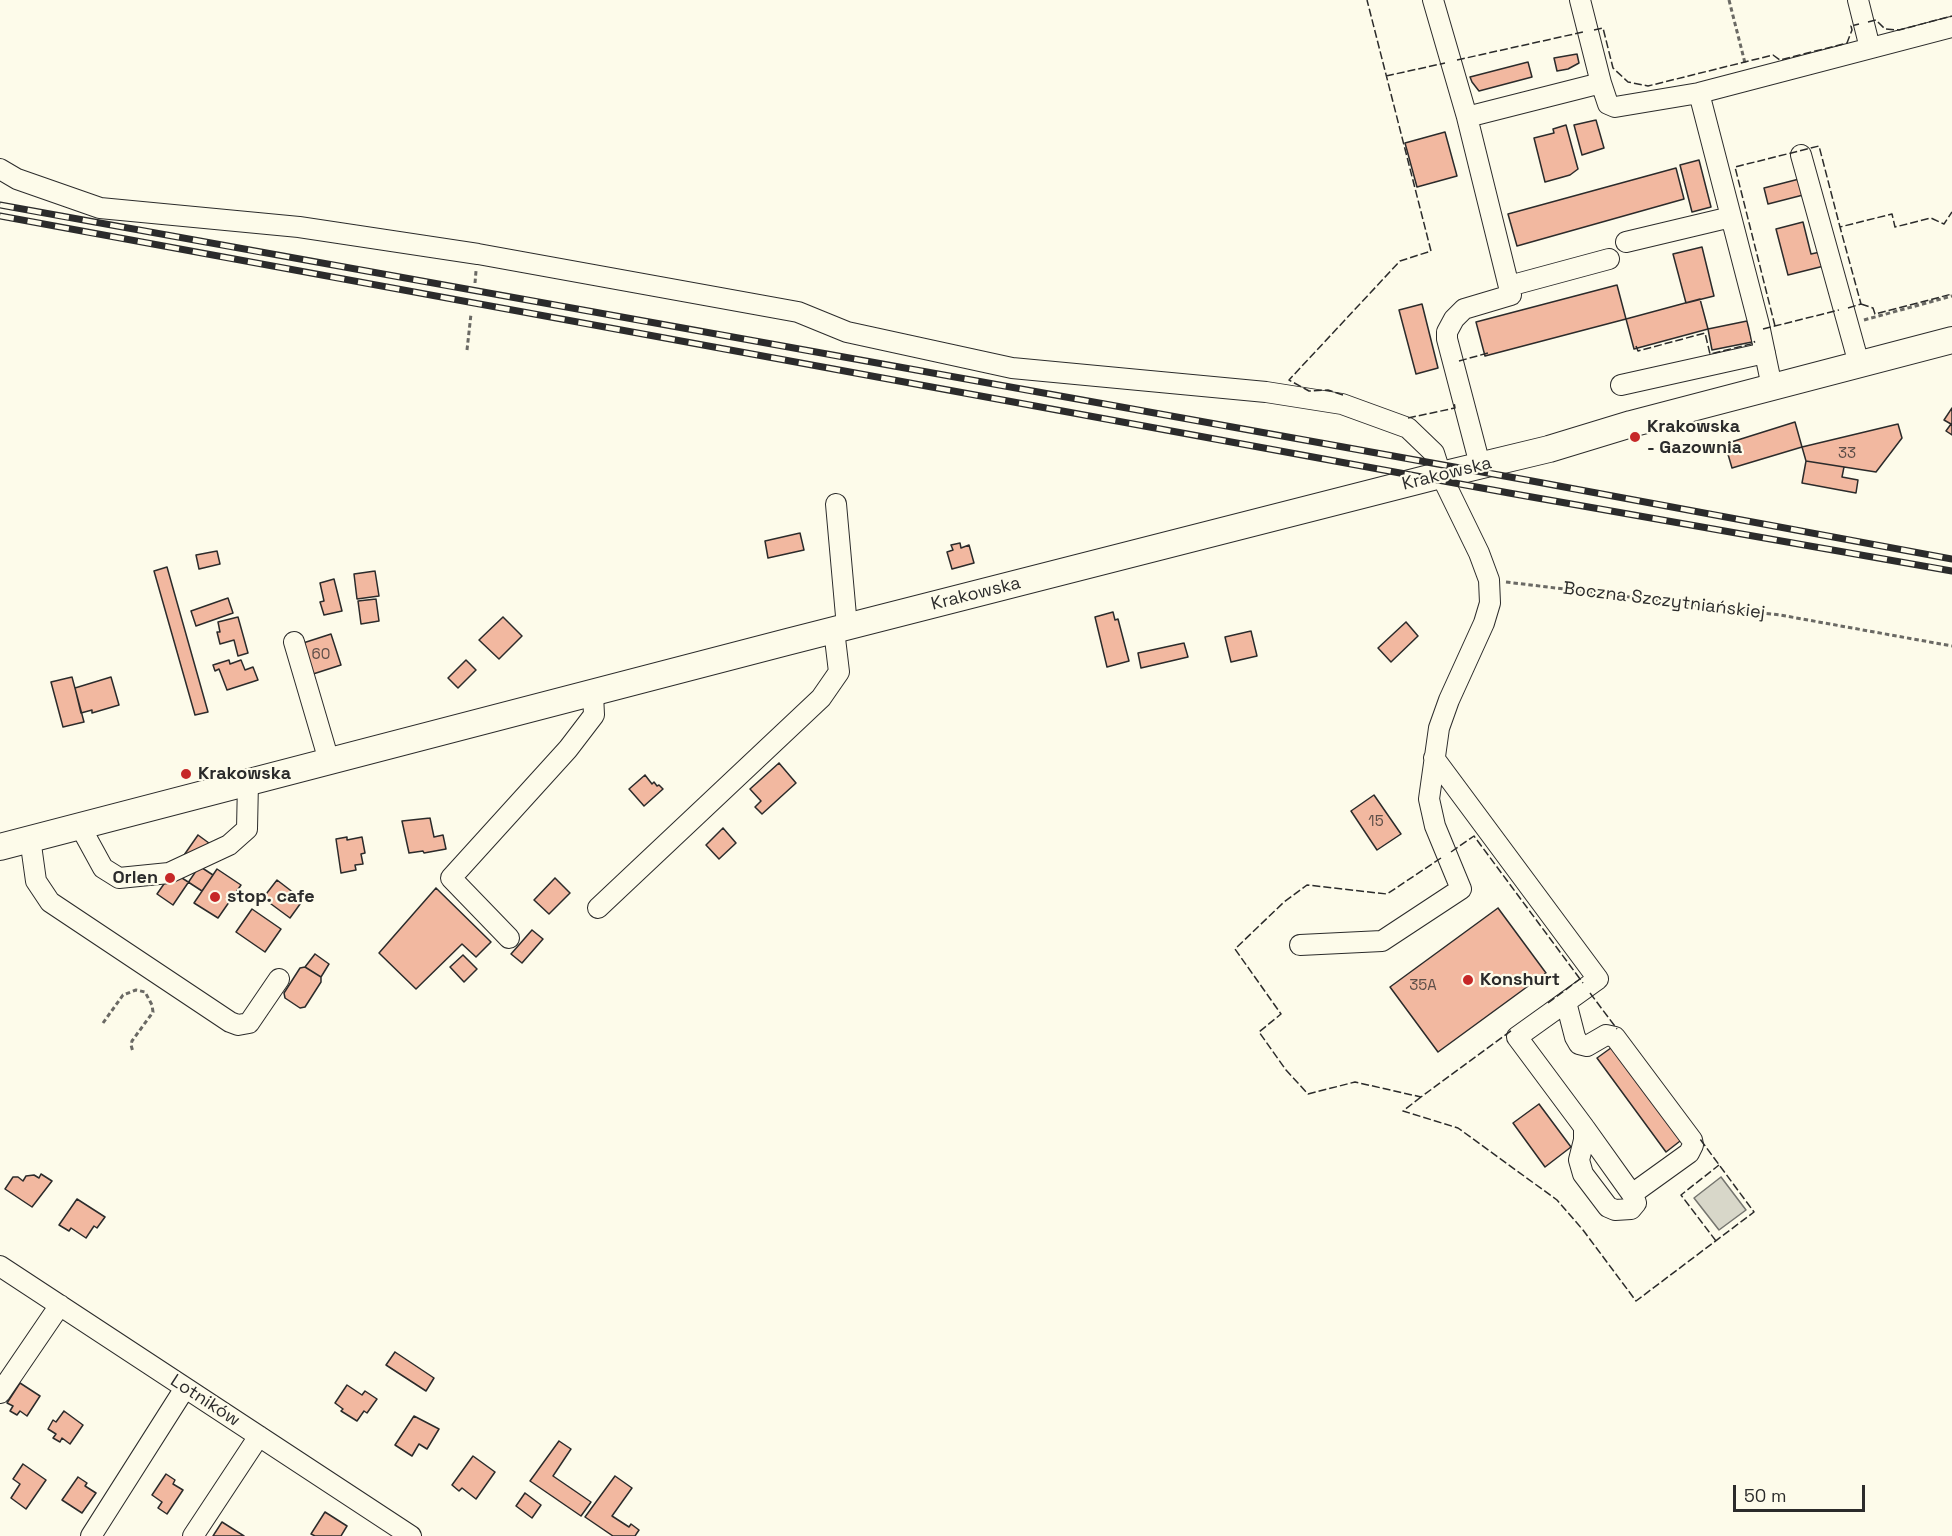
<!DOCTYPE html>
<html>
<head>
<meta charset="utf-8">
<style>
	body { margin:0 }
	#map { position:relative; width:1952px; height:1536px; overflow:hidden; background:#fdfbea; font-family:"Space Grotesk",sans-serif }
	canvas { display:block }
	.scale { position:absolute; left:1733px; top:1485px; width:132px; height:27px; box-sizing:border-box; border:3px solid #2b2b2b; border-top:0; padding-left:8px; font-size:18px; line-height:21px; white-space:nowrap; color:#2b2b2b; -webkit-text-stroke:4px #fdfbea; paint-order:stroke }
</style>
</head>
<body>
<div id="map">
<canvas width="1952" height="1536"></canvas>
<div class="scale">50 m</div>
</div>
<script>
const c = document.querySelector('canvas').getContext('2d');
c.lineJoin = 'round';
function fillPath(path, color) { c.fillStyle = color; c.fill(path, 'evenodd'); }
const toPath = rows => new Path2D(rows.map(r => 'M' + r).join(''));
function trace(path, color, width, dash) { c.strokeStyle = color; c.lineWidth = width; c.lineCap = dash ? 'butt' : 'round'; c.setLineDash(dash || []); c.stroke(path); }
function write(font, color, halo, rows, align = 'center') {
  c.font = font + ' "Space Grotesk",sans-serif'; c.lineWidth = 4.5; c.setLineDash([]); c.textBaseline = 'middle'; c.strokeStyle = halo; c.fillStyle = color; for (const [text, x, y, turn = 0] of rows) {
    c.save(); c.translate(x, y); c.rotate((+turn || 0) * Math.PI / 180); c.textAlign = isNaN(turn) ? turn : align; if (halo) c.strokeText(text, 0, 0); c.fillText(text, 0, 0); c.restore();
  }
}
const water = toPath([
	[1721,1177,1746,1210,1719,1230,1694,1198,1721,1177]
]);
const building = toPath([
	[1577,54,1579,63,1568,69,1557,71,1554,58,1577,54],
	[1528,62,1532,77,1479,91,1472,82,1470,77,1528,62],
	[1596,120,1604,148,1582,155,1574,125,1596,120],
	[1566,125,1578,169,1570,175,1545,182,1534,138,1554,133,1553,129,1566,125],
	[1445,132,1457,176,1417,187,1405,143,1445,132],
	[1699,160,1711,207,1692,212,1680,165,1699,160],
	[1676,168,1684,199,1517,246,1508,214,1676,168],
	[1803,178,1807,194,1768,204,1764,188,1803,178],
	[1803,222,1811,254,1820,252,1824,266,1788,275,1776,229,1803,222],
	[1702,247,1714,296,1686,303,1673,254,1702,247],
	[1617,285,1626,319,1485,356,1476,322,1617,285],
	[1700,299,1708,329,1634,349,1626,319,1700,299],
	[1422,304,1438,368,1416,374,1399,310,1422,304],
	[1747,321,1752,342,1712,350,1708,329,1747,321],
	[1952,408,1952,435,1946,431,1951,424,1944,420,1952,408],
	[1795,422,1802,447,1732,468,1725,444,1795,422],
	[1898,424,1902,438,1876,472,1806,461,1802,447,1898,424],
	[1806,461,1844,467,1842,477,1858,480,1856,493,1802,483,1806,461],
	[800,533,804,550,768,558,765,541,800,533],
	[960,543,961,548,969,545,974,563,952,569,947,552,953,550,951,545,960,543],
	[217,551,220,564,199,569,196,555,217,551],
	[167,567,208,712,195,715,154,571,167,567],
	[375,571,379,596,357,599,354,574,375,571],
	[334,579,342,611,324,615,320,602,324,601,320,583,334,579],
	[228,598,233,613,196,626,191,611,228,598],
	[376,599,379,621,361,624,358,601,376,599],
	[1113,612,1115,620,1118,619,1129,661,1107,667,1095,617,1113,612],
	[238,617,248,653,238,656,234,640,220,644,217,632,220,632,218,622,238,617],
	[503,617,522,636,499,659,479,640,503,617],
	[1406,622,1418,636,1391,662,1378,648,1406,622],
	[1251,631,1257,656,1231,662,1225,637,1251,631],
	[331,634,341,665,310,675,300,644,331,634],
	[1184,643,1188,657,1141,668,1138,653,1184,643],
	[229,660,230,664,241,660,245,670,253,667,258,680,227,690,219,669,215,671,213,665,229,660],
	[466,660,476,670,458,688,448,678,466,660],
	[72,677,84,722,63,727,51,682,72,677],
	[111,677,119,705,92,713,92,710,81,713,75,688,111,677],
	[779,763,796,783,762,814,755,807,761,801,750,789,779,763],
	[645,775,652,784,654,782,657,786,659,785,663,789,644,806,629,789,645,775],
	[1374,795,1401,834,1377,850,1351,811,1374,795],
	[430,818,434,837,443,835,446,849,424,853,423,851,409,853,402,821,430,818],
	[723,828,736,843,719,859,706,845,723,828],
	[198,835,213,846,173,905,157,894,198,835],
	[347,837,347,840,362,837,365,853,361,854,363,864,355,865,356,870,341,873,336,839,347,837],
	[193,862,213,875,202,891,182,878,193,862],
	[217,869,241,885,218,918,194,903,217,869],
	[555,878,570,893,549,914,534,900,555,878],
	[277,880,303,900,290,918,263,898,277,880],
	[436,888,491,942,476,957,462,944,416,989,379,953,436,888],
	[1498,908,1546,973,1438,1052,1390,987,1498,908],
	[252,909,281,929,265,952,236,932,252,909],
	[532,930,543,939,522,963,511,954,532,930],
	[315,954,329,964,321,977,305,967,315,954],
	[463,955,477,969,464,982,450,967,463,955],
	[305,967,321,977,321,982,305,1007,300,1008,285,998,284,993,300,968,305,967],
	[1615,1045,1684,1138,1666,1152,1597,1058,1615,1045],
	[1539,1104,1571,1147,1545,1167,1513,1123,1539,1104],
	[41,1174,52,1181,32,1207,5,1189,13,1177,18,1177,23,1181,26,1176,34,1175,39,1178,41,1174],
	[77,1199,105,1217,97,1228,94,1226,86,1238,71,1228,69,1231,59,1225,77,1199],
	[395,1352,434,1378,426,1391,386,1365,395,1352],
	[20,1383,40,1396,27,1416,20,1411,17,1415,10,1411,13,1406,7,1403,20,1383],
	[347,1385,362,1395,365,1391,377,1399,367,1413,364,1411,357,1421,341,1411,343,1409,335,1403,347,1385],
	[64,1411,83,1425,70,1444,62,1438,60,1442,53,1438,56,1434,48,1429,53,1420,56,1422,64,1411],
	[414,1416,439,1429,427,1449,419,1444,412,1456,395,1445,414,1416],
	[559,1441,571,1449,553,1476,591,1502,581,1516,530,1481,559,1441],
	[473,1456,495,1472,476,1499,462,1488,459,1491,452,1485,473,1456],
	[23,1464,46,1480,26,1509,11,1498,20,1484,13,1479,23,1464],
	[166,1474,175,1480,173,1484,183,1490,167,1514,158,1508,162,1502,152,1495,166,1474],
	[615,1476,632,1488,612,1516,629,1527,631,1524,639,1530,635,1536,613,1536,585,1517,615,1476],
	[78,1477,87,1483,85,1486,96,1493,82,1513,62,1500,78,1477],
	[525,1493,541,1505,532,1518,516,1506,525,1493],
	[325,1512,347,1526,341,1536,315,1536,311,1534,325,1512],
	[222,1522,244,1536,213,1536,222,1522]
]);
const path = toPath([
	[1729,0,1745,63],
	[475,283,476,271],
	[1864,320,1952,296],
	[467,350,471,314],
	[1506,582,1780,615,1952,646],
	[103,1023,123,995,136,990,145,992,152,1005,153,1012,132,1041,131,1045,133,1052]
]);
const minor = toPath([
	[1433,0,1467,117,1511,295,1464,309,1454,319,1447,332,1447,339,1480,465],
	[1580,0,1601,83],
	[1858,0,1870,48],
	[1699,93,1759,325,1772,387],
	[1467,117,1601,83,1608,104,1615,107,1699,93,1952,27],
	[1801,155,1859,364],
	[0,169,17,179,100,208,299,227,478,254,798,312,847,332,1012,368,1266,392,1342,404,1408,428,1434,453,1441,475,1479,553,1489,580,1490,603,1484,623,1449,700,1439,728,1429,799,1435,826,1461,889,1382,941,1300,945],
	[1626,242,1731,217],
	[1509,286,1609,259],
	[1621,385,1765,353],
	[836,504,847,627],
	[294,642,329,761],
	[1434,758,1598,979,1517,1037,1584,1127,1634,1197,1636,1203,1631,1209,1615,1210,1608,1207,1583,1174,1579,1160,1584,1140,1584,1127],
	[80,826,103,868,119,878,169,873,229,845,247,829,248,782],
	[30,838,36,881,50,902,230,1022,238,1025,249,1023,279,979],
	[598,908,821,698,839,672,834,630],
	[509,938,451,878,568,749,594,715,593,694],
	[1566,1002,1575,1037,1579,1044,1587,1046,1606,1035,1615,1037,1692,1140,1693,1145,1689,1153,1632,1194],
	[0,1266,411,1536],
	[0,1393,60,1305],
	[91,1536,185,1388],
	[193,1536,259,1436]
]);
const major = toPath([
	[0,847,787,642,1441,475,1549,449,1631,424,1952,340]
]);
const rail = toPath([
	[0,205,1532,481,1952,559],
	[0,216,1509,493,1952,571]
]);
const fence = toPath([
	[1868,22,1876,20,1885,29,1899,30,1952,16],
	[1594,30,1603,28,1613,68,1628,82,1648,86,1773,55,1780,60,1847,43,1852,30,1851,26,1859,24],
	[1457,60,1583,32],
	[1386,76,1445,63],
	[1861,304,1873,308,1875,314,1952,294],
	[1848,308,1861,304,1840,227,1892,214,1895,227,1931,218,1944,224,1952,212],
	[1775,326,1735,167,1819,146,1840,227],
	[1763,329,1839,310],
	[1636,346,1638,351,1705,333,1710,354,1755,343,1754,341],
	[1459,361,1488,353],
	[1343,395,1328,390,1309,391,1289,380,1400,261,1431,251,1367,0],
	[1408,418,1455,408,1454,402],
	[1451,852,1474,836,1580,979],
	[1441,858,1387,894,1307,885,1284,902,1235,949,1281,1014,1259,1032,1286,1070,1308,1094,1355,1082,1421,1097,1512,1030],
	[1590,993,1617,1029],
	[1548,1003,1580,979,1583,983],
	[1421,1097,1403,1111,1458,1128,1557,1200,1583,1230,1636,1301,1754,1212,1700,1139],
	[1716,1241,1681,1195,1719,1165]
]);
const markers = [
	[1635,437,6,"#c62828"],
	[186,774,6,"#c62828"],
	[170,878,6,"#c62828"],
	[215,897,6,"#c62828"],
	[1468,980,6,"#c62828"]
];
const numberNames = [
	["33",1847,454],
	["60",321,655],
	["15",1376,822],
	["35A",1423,986]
];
const poiNames = [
	["Krakowska",1647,427],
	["- Gazownia",1647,448],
	["Krakowska",198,774],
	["Orlen",158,878,"right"],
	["stop. cafe",227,897],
	["Konshurt",1480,980]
];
const streetNames = [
	["Krakowska",1447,474,-14],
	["Krakowska",976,594,-14],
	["Boczna Szczytniańskiej",1664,601,7],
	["Lotników",205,1401,33]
];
fillPath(water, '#d8d7c9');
trace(water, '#74746e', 1.5);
fillPath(building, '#f2b8a0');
trace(building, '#2b2b2b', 1.5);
trace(minor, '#2b2b2b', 22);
trace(major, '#2b2b2b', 28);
trace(path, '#6a6964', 3, [4.5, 3]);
trace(minor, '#fdfbea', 20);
trace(major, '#fdfbea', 26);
trace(rail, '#2b2b2b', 7);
trace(rail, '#fdfbea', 4.5, [14]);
trace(fence, '#2b2b2b', 1.5, [8, 3]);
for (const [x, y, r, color] of markers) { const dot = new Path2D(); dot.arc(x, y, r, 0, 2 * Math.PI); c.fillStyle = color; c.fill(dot); trace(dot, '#fdfbea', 2); }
write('15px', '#5d4e48', null, numberNames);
write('bold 18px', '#2b2b2b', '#fdfbea', poiNames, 'left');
write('18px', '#2b2b2b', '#fdfbea', streetNames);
</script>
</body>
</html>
